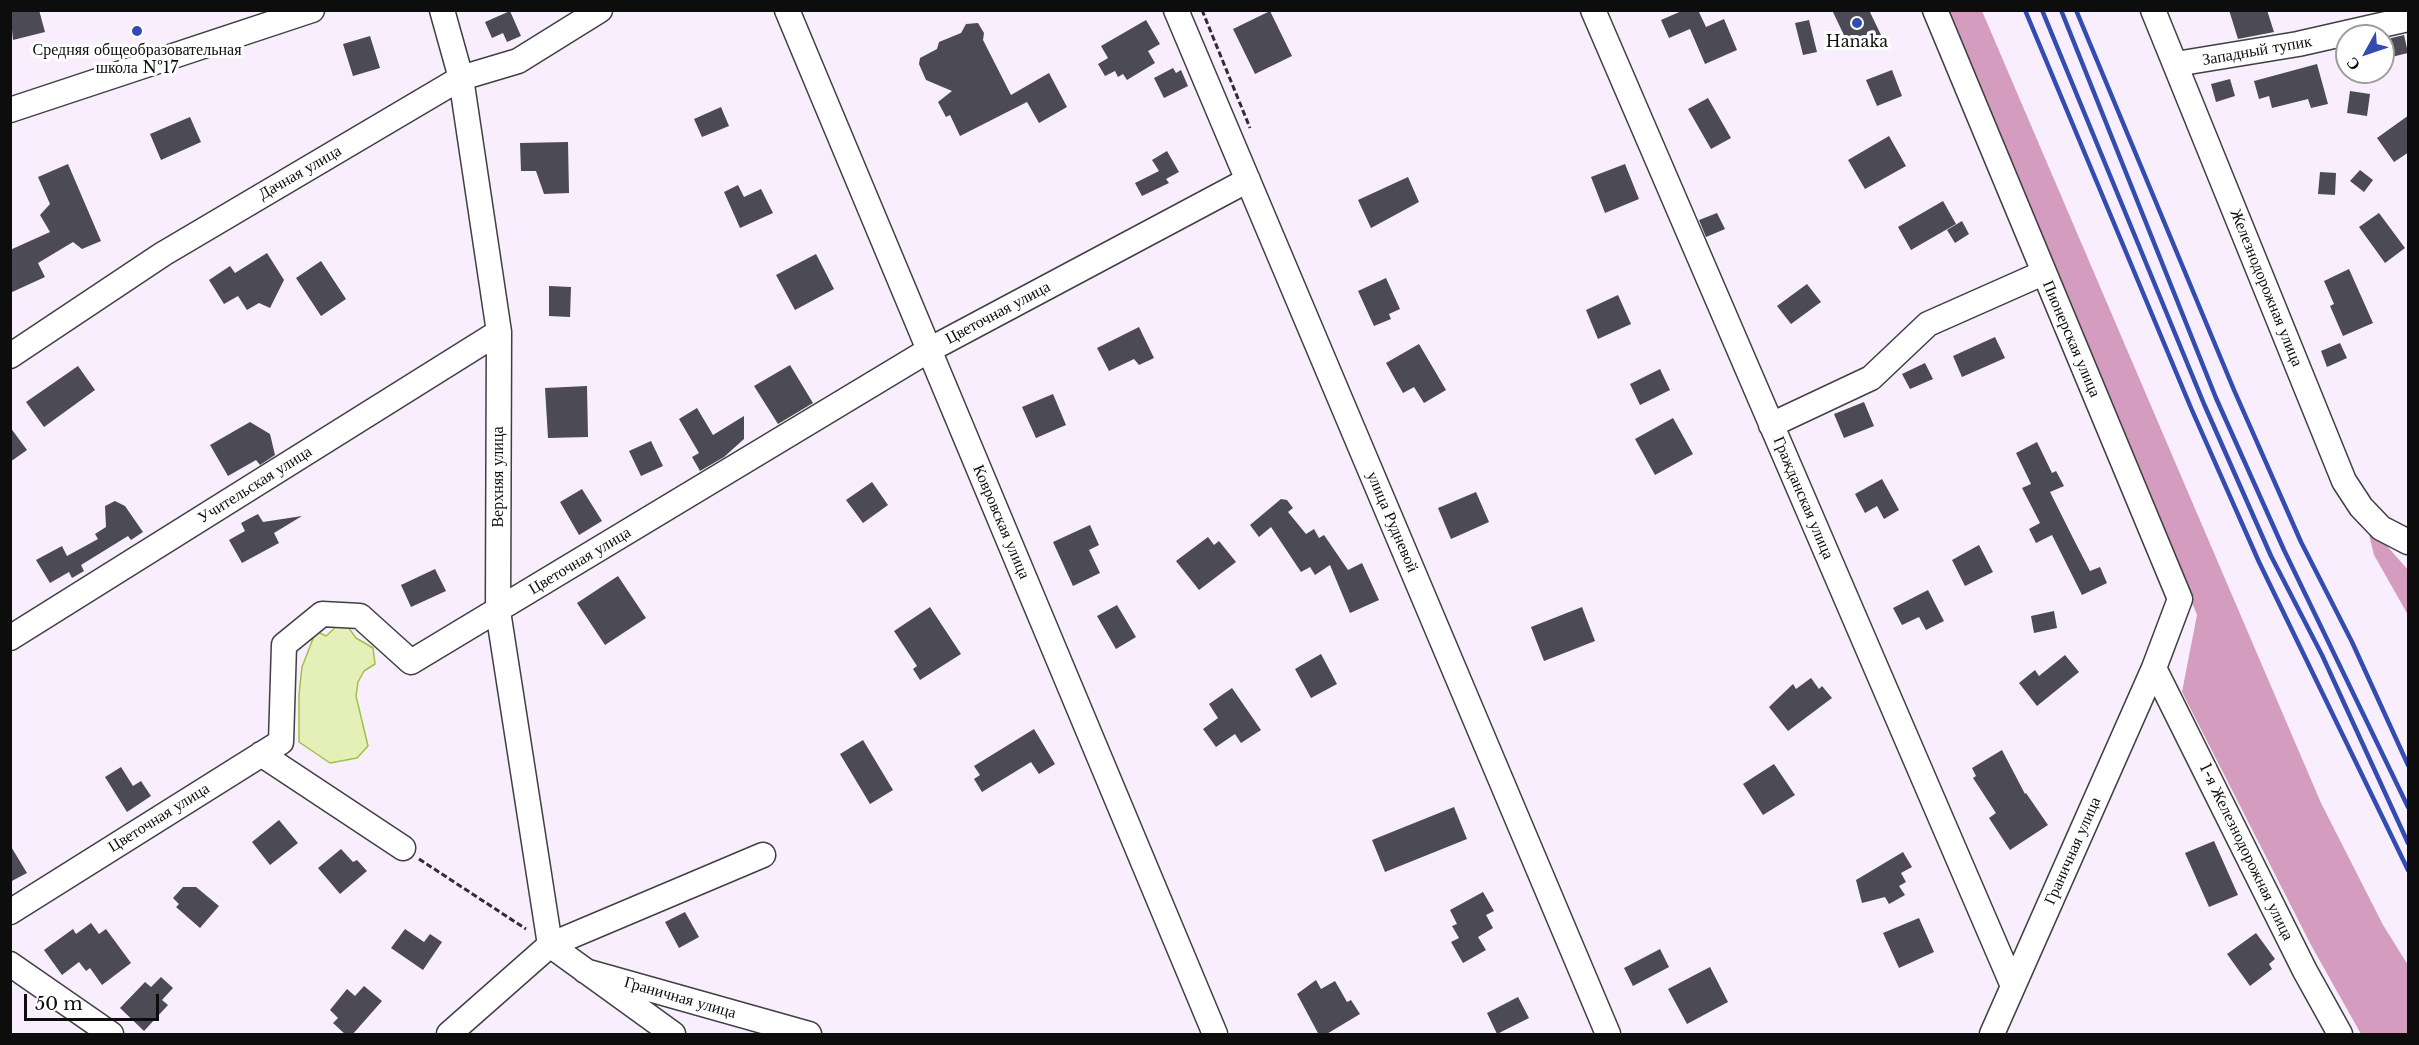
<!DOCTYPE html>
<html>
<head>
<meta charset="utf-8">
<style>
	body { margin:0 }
	#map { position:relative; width:2419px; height:1045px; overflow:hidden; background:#f8eefd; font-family:"Libre Baskerville",serif }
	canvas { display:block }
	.frame { position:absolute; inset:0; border:12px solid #0d0d0d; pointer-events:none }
	.north { position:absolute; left:2335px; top:24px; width:60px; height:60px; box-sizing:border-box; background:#fff; border:2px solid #9e9e9e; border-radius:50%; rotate:230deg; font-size:16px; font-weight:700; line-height:24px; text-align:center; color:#0d0d0d }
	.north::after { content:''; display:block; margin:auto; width:21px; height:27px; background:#324caf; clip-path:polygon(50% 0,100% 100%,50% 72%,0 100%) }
	.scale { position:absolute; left:24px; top:994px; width:135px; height:27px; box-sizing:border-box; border:3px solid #0d0d0d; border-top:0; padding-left:8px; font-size:18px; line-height:21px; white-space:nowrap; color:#0d0d0d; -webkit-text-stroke:4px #fff; paint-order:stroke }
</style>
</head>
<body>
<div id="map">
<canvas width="2419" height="1045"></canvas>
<div class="frame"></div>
<div class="north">С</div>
<div class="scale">50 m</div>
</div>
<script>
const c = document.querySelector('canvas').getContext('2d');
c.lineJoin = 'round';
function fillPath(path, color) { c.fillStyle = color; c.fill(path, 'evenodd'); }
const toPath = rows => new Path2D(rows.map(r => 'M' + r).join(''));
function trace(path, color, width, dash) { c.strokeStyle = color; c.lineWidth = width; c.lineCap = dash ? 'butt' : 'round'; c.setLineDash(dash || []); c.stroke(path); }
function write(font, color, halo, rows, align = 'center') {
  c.font = font + ' "Libre Baskerville",serif'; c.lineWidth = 6; c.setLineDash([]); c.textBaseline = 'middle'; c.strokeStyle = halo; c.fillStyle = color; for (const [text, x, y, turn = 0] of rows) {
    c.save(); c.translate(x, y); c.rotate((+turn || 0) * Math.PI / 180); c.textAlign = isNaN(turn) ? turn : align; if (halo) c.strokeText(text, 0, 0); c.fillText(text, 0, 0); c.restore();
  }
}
const forest = toPath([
	[1949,11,1982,11,2321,803,2383,925,2408,965,2408,1034,2361,1034,2311,945,2182,692,2197,615],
	[2366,522,2408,570,2408,615,2374,555]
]);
const water = toPath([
	[339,624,348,627,356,638,373,648,375,664,364,671,358,682,356,696,368,746,357,758,330,763,299,742,299,695,302,667,316,631,326,636,339,624]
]);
const building = toPath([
	[10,10,39,10,45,32,13,40],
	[1684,10,1698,10,1706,27,1724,19,1737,50,1705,64,1690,29,1669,38,1661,20],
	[1832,10,1869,10,1881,35,1851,50],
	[2229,10,2267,10,2274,32,2238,39],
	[510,11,521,36,507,42,503,33,492,38,485,22],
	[1270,11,1292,56,1255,74,1233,29],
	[1146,20,1160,44,1148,51,1155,63,1127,80,1123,74,1118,77,1115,71,1105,76,1098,64,1108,58,1101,46],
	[1809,20,1817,52,1803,55,1795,23],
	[978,23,984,33,983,40,1011,95,1049,73,1067,107,1039,123,1027,102,960,136,950,115,946,117,938,102,952,91,926,80,919,64,920,58,937,49,939,42,961,33,966,24],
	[2404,35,2408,53,2383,59,2383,40],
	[370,36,380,68,353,76,343,44],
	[2317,64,2328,104,2311,108,2308,99,2272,108,2269,96,2259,99,2254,81],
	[1173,68,1176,73,1181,70,1188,86,1164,98,1154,78],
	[1892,70,1902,96,1877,106,1866,80],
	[2230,79,2235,96,2216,102,2211,84],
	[2350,91,2370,94,2367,116,2347,113],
	[1708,98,1731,138,1711,149,1688,109],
	[721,107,729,126,702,137,694,119],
	[2409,115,2409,152,2394,162,2377,138],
	[190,117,201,142,161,160,150,134],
	[1889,136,1906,166,1865,189,1848,160],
	[568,142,569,193,544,194,536,171,521,171,520,143],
	[1167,151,1179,172,1166,179,1169,183,1142,196,1135,183,1159,171,1152,160],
	[68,164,101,241,82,249,73,242,38,263,45,277,10,293,10,250,50,232,40,215,50,204,38,177],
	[1625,164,1639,199,1605,213,1591,177],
	[2360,170,2373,180,2364,192,2350,181],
	[2320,172,2336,173,2335,195,2318,194],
	[1408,177,1419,202,1371,228,1358,200],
	[738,185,744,197,761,189,773,213,740,228,724,192],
	[1943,201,1956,224,1911,250,1898,227],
	[1717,213,1725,229,1706,237,1699,220],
	[2379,213,2405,248,2385,263,2359,227],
	[1962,221,1969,234,1955,243,1947,230],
	[267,253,284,280,270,308,259,303,247,310,238,296,224,304,209,280,230,266,235,273],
	[816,254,834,289,795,310,776,275],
	[321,261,346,299,321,316,296,278],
	[2349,269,2373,323,2343,336,2330,306,2334,304,2324,281],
	[1386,278,1400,309,1389,314,1391,319,1374,326,1358,291],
	[1807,284,1821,302,1791,324,1777,306],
	[549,286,571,287,570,317,549,316],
	[1618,295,1631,324,1598,339,1586,310],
	[1139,327,1154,358,1139,365,1134,359,1109,371,1097,348],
	[1995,337,2005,358,1962,377,1953,356],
	[2340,343,2347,358,2327,367,2321,351],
	[1419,344,1446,390,1424,403,1414,387,1403,393,1386,363],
	[1925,363,1933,379,1910,389,1902,374],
	[790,365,813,403,778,424,754,386],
	[78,366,95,390,44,427,26,402],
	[1660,369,1670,390,1640,405,1630,384],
	[587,386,588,437,548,438,545,388],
	[1053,394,1066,425,1036,438,1022,407],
	[1864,402,1874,426,1844,438,1834,414],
	[697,408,713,435,744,416,744,439,724,457,700,471,692,457,699,453,679,419],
	[1673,418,1693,454,1655,475,1635,439],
	[250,422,270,434,275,455,260,465,256,460,228,476,210,445],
	[10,427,27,450,10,462],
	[651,441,663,466,641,476,629,451],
	[2037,442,2052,473,2056,471,2064,486,2050,492,2075,542,2090,571,2100,567,2107,583,2082,595,2052,535,2036,543,2029,529,2040,523,2022,488,2031,484,2016,453],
	[1882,479,1899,510,1884,519,1877,506,1865,513,1855,494],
	[872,482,888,505,863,523,846,500],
	[582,489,602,521,579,535,560,502],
	[1476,492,1489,522,1451,539,1438,508],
	[1281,499,1287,500,1293,508,1288,512,1306,534,1314,529,1319,538,1324,535,1348,570,1362,563,1379,600,1350,613,1330,565,1315,575,1310,567,1301,572,1271,527,1259,537,1250,525],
	[115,501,125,506,143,532,131,540,128,536,81,565,84,571,72,578,69,572,50,583,36,560,62,546,67,556,98,539,95,534,106,527,105,506],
	[258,514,263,522,302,516,274,533,279,543,242,563,229,540,245,531,241,523],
	[1090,525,1099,545,1089,550,1100,573,1073,586,1053,542],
	[1208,537,1214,545,1219,541,1236,562,1199,590,1176,561],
	[1979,545,1993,572,1965,586,1952,560],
	[435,569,446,591,411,607,401,585],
	[618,576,646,618,605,645,577,603],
	[1928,590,1944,621,1926,630,1919,617,1902,625,1893,608],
	[1117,605,1136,637,1116,649,1097,616],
	[930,607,961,654,920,680,913,669,917,666,894,631],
	[1582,607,1595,641,1544,661,1531,627],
	[2054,611,2057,628,2034,633,2031,616],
	[1321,654,1337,684,1311,698,1295,669],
	[2065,655,2079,672,2037,706,2019,683,2035,670,2039,676],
	[1811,678,1819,689,1822,686,1832,698,1788,731,1769,707,1793,684,1796,689],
	[1232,688,1261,730,1241,743,1235,734,1216,747,1203,729,1218,718,1209,704],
	[1034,729,1055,764,1039,774,1031,762,982,792,974,779,980,775,974,766],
	[863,740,893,790,870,804,840,754],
	[2002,750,2025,794,2026,793,2048,825,2010,850,1989,818,1996,813,1973,778,1976,776,1972,768],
	[1774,764,1795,795,1763,815,1743,784],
	[121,767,133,786,141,781,151,796,127,812,105,777],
	[1454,807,1467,839,1385,872,1372,840],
	[279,820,298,843,270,865,252,842],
	[2214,841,2238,895,2209,907,2185,853],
	[10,845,27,873,10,882],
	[341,849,353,862,357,860,367,871,340,894,318,868],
	[1903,852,1912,867,1901,873,1906,882,1899,886,1905,895,1889,904,1885,897,1862,903,1856,880],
	[183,887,196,887,219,906,200,928,176,907,179,904,173,898],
	[1483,892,1494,911,1486,915,1493,928,1478,937,1486,950,1463,963,1451,942,1459,938,1452,926,1457,924,1450,910],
	[685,912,699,937,679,948,665,922],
	[1919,918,1934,952,1899,968,1883,933],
	[91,923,99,934,106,929,131,963,102,985,90,968,86,971,79,962,62,975,44,950,73,929,76,934],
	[405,929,424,942,430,934,442,942,423,970,391,948],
	[2256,933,2275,959,2269,964,2272,969,2250,986,2227,954],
	[1660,949,1669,967,1633,986,1624,968],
	[1710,967,1728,1002,1687,1024,1668,989],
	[161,977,173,988,162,1000,168,1005,144,1031,120,1008,145,982,151,987],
	[1316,980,1321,989,1335,981,1347,1002,1351,1000,1360,1014,1325,1035,1319,1035,1297,994],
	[364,986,382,1001,352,1035,346,1035,333,1023,338,1018,330,1010,347,989,355,996],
	[1518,997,1529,1018,1497,1034,1487,1013]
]);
const path = toPath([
	[1202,10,1250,128],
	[419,859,526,929]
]);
const minor = toPath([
	[442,10,461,78,499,332,498,611,550,945],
	[787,10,1215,1034],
	[1176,10,1608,1034],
	[1593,10,2013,986],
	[1935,10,2180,599,2154,668,1992,1034],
	[2153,10,2344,481,2361,507,2381,528,2408,542],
	[2176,64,2298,44,2408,19],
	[10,110,312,10],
	[10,356,163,254,461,78,518,61,600,10],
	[1771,425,1871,378,1928,324,2043,273],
	[10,638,499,332],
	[2154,668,2305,971,2340,1034],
	[261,754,403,848],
	[10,912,281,742,284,645,322,614,360,616,411,662,929,350,1248,180],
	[550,945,673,1034],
	[10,964,111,1034],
	[585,971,809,1034],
	[449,1034,550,945,763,855]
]);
const rail = toPath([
	[2025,10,2191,408,2259,562,2408,870],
	[2042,10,2204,404,2271,556,2322,655,2408,843],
	[2061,10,2216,398,2284,550,2408,807],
	[2076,10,2234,390,2301,542,2352,642,2408,765]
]);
const markers = [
	[1857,23,6,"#324caf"],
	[137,31,6,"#324caf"]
];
const poiNames = [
	["Hanaka",1857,42],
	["Средняя общеобразовательная",137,50],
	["школа №17",137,68]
];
const streetNames = [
	["Западный тупик",2257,51,-10],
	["Дачная улица",300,173,-30],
	["Железнодорожная улица",2266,288,68],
	["Цветочная улица",998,313,-28],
	["Пионерская улица",2071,339,67],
	["Верхняя улица",498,477,-90],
	["Учительская улица",255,485,-32],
	["Гражданская улица",1803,498,67],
	["Ковровская улица",1001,522,67],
	["улица Рудневой",1392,522,67],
	["Цветочная улица",580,561,-31],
	["Цветочная улица",159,818,-32],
	["Граничная улица",2073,851,-66],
	["1-я Железнодорожная улица",2246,852,64],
	["Граничная улица",680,998,16]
];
fillPath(forest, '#d49cbe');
fillPath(water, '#e4f0b7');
trace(water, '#a2c045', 1.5);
fillPath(building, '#4c4a54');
trace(minor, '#404040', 27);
trace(path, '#2f2f2f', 3, [6, 3]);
trace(minor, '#fff', 24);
trace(rail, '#324caf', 4.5);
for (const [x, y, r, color] of markers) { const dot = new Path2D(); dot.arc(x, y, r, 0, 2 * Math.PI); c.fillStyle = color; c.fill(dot); trace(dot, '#fff', 2); }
write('16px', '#0d0d0d', '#fff', poiNames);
write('16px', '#0d0d0d', '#fff', streetNames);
</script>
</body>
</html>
